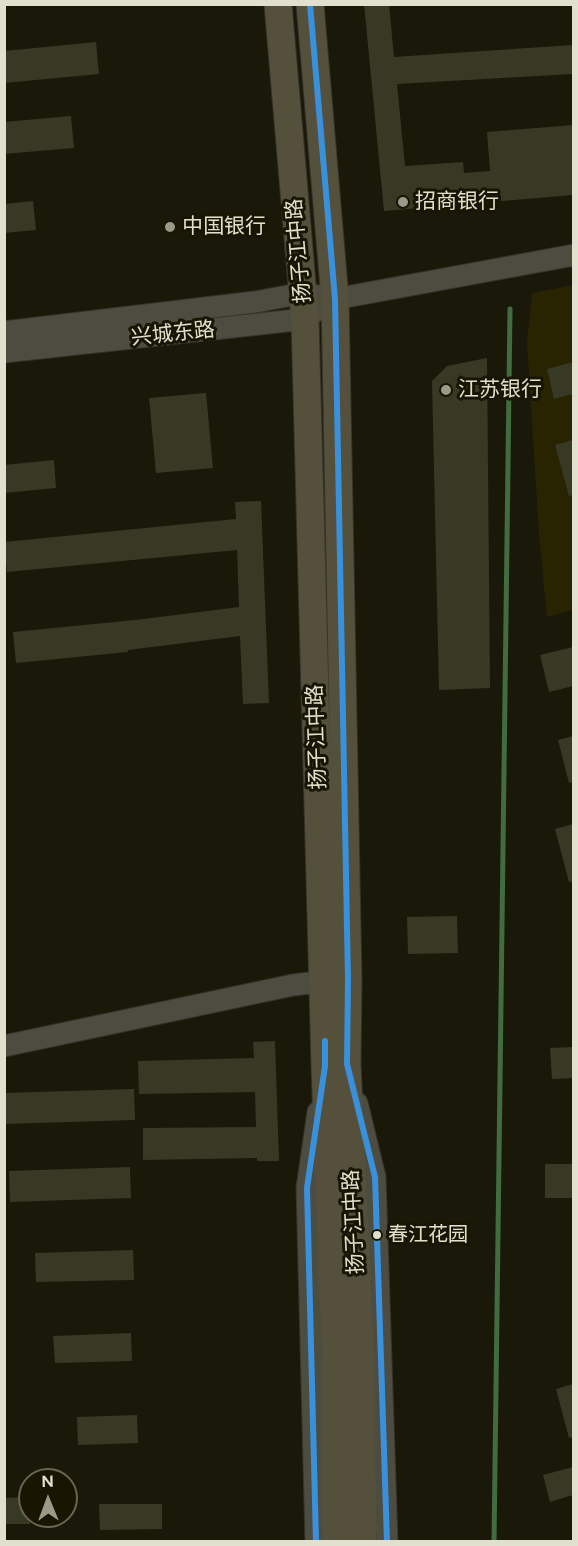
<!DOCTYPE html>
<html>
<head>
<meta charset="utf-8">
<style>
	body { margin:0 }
	#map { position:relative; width:578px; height:1546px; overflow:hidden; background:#1a1809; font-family:Figtree,sans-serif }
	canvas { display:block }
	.frame { position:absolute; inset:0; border:6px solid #e1e0cf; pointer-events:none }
	.north { position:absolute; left:18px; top:1468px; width:60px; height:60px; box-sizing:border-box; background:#181500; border:2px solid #686653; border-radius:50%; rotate:359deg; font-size:16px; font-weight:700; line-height:24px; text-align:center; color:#e1e0cf }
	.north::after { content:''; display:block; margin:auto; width:21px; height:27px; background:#9b9a8a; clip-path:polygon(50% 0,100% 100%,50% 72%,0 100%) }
</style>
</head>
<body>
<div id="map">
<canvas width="578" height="1546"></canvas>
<div class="frame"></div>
<div class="north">N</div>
</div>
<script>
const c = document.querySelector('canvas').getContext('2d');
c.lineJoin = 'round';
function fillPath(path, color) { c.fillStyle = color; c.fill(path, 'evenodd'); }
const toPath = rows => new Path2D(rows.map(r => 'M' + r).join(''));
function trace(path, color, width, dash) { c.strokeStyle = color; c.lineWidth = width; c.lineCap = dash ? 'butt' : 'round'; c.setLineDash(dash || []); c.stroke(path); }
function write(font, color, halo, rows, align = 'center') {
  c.font = font + ' Figtree,"Noto Sans SC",sans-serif'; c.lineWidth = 6; c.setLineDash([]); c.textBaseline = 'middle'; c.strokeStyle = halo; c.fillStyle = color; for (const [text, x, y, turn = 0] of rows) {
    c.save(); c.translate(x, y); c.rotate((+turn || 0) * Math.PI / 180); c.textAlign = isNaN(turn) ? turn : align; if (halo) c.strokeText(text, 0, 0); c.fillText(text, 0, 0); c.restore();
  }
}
const built = toPath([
	[573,285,573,610,547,617,539,535,527,344,532,293]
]);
const stream = toPath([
	[494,1542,510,309]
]);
const building = toPath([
	[364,4,389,4,394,57,573,45,573,74,397,84,405,166,463,162,464,173,490,171,487,132,573,125,573,195,384,211],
	[96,42,99,74,4,83,4,51],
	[71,116,74,148,4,154,4,122],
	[33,201,36,230,4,233,4,204],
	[487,358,490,688,439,690,432,381,447,366],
	[573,362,573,394,554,399,547,369],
	[206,393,213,468,156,473,149,398],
	[573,440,573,495,569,496,555,445],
	[54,460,56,488,4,493,4,465],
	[261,501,269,703,243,704,240,636,128,650,128,652,16,663,13,632,135,620,239,607,237,550,7,572,4,542,236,519,235,502],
	[573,647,573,686,549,692,540,655],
	[573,736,573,782,569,783,558,740],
	[573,824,573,881,569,882,555,829],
	[457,916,458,953,408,954,407,917],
	[275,1041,279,1161,257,1161,257,1158,143,1160,143,1128,256,1127,255,1092,139,1094,138,1061,254,1058,253,1042],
	[573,1047,573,1078,552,1079,550,1048],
	[134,1089,135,1120,4,1124,4,1093],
	[545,1164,573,1164,573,1198,545,1198],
	[130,1167,131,1198,10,1202,9,1171],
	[133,1250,134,1280,36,1282,35,1253],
	[131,1333,132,1361,55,1363,53,1336],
	[573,1384,573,1437,569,1438,556,1389],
	[137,1415,138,1443,78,1445,77,1417],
	[573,1467,573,1495,550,1502,543,1475],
	[30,1497,30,1524,4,1524,4,1498],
	[99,1504,162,1504,162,1529,100,1530]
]);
const minor = toPath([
	[4,332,255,302,303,293,335,299,574,255],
	[4,352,305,319,317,310],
	[4,1046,293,985,336,980],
	[357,1103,375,1177,387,1542],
	[316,1542,307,1188,318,1112]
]);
const major = toPath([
	[278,4,305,319,325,1066,335,1352,336,1542],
	[310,4,335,299,348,980,347,1064,360,1343,363,1542]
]);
const bus1 = toPath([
	[310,4,335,299,348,980,347,1064,375,1177,387,1542],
	[316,1542,307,1188,325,1066,325,1041]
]);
const markers = [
	[403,202,6,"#9b9a8a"],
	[170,227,6,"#9b9a8a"],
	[446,390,6,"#9b9a8a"],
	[377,1235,5,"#e1e0cf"]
];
const busNames = [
	["春江花园",388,1235]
];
const poiNames = [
	["招商银行",415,202],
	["中国银行",182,227],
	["江苏银行",458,390]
];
const streetNames = [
	["扬子江中路",299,251,-95],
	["兴城东路",173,334,-6],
	["扬子江中路",317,737,-92],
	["扬子江中路",354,1222,-93]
];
fillPath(built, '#282401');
trace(stream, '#406c3f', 5);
fillPath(building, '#373925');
trace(minor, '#36342a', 23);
trace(major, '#36342a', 29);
trace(minor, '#4d4c40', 21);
trace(major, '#54503c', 27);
trace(bus1, '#3a90db', 6);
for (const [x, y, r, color] of markers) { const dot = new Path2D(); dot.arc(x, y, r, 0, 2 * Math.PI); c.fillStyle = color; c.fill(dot); trace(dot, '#181500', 2); }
write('20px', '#e1e0cf', '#181500', busNames, 'left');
write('21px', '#e1e0cf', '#181500', poiNames, 'left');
write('21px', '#e1e0cf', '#181500', streetNames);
</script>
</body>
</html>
